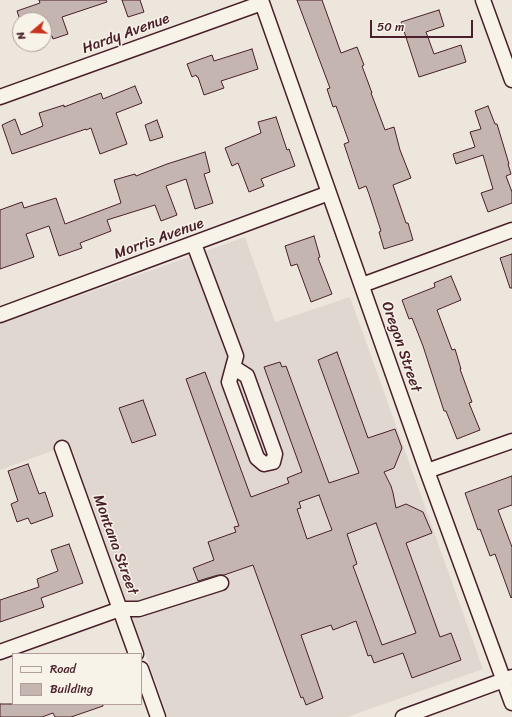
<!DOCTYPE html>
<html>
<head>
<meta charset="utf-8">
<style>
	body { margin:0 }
	#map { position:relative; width:512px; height:717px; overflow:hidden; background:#ece6dd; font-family:Sriracha,sans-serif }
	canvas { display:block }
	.legend { position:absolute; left:12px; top:653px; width:130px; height:52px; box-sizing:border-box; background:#f7f3e8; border:1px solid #b29e9c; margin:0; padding:5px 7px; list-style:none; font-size:12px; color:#4a1f2b }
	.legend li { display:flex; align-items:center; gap:8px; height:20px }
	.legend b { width:20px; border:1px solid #b29e9c }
	.north { position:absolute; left:12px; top:12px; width:40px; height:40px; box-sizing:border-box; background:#f7f3e8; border:1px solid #b29e9c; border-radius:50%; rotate:251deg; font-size:11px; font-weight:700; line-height:16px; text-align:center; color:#4a1f2b }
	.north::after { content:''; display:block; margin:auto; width:14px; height:18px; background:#c8321e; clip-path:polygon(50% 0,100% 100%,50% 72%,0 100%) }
	.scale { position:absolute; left:370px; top:20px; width:103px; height:18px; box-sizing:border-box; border:2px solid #4a1f2b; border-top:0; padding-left:5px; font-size:12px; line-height:14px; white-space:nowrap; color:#4a1f2b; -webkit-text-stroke:3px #f7f3e8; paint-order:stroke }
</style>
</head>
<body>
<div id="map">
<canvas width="512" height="717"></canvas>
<ul class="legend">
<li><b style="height:5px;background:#f7f3e8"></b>Road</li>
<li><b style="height:11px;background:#c4b5b0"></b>Building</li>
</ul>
<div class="north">N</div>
<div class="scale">50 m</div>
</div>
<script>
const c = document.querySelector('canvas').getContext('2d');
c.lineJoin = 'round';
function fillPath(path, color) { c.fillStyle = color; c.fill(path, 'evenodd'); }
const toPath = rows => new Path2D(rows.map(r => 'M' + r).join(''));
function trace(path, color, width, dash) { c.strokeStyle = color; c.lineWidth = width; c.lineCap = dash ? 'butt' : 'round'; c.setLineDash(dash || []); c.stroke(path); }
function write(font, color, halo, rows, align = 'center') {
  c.font = font + ' Sriracha,sans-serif'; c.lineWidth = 3; c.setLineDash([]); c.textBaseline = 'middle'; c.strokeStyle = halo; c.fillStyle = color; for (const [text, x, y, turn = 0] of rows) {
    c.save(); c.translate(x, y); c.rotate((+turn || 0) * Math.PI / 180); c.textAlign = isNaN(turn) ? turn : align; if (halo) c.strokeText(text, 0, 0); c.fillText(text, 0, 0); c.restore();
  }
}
const built = toPath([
	[245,237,275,322,350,297,483,669,347,717,168,717,70,444,0,470,0,324]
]);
const building = toPath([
	[39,0,106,0,107,2,62,17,68,34,53,39,52,36,44,38,44,20,20,20,17,11,40,3,39,0],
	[122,0,140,0,144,12,128,17,122,0],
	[297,0,322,0,341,53,357,47,364,65,362,66,372,93,371,93,385,130,394,127,400,150,411,178,393,185,406,223,408,223,413,240,384,249,379,232,381,231,369,194,366,186,359,189,344,144,349,142,336,106,333,107,327,89,330,88,297,0],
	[439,10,444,26,426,32,434,54,461,45,466,62,419,77,401,22,439,10],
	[252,49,258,69,221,81,224,88,204,95,198,77,197,77,196,75,192,77,187,64,212,55,214,61,252,49],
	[135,86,142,103,116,113,127,144,100,154,91,128,86,130,86,129,12,154,2,125,15,119,21,135,43,126,39,113,64,105,64,107,101,93,103,99,135,86],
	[488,106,495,124,497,124,509,164,508,164,511,174,506,176,512,192,512,203,488,212,481,193,493,189,483,155,456,164,453,154,475,147,470,132,481,129,475,111,488,106],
	[276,117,287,150,289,149,295,166,261,179,264,186,249,192,238,163,232,166,225,148,261,133,258,122,276,117],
	[157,120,163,137,150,141,145,125,157,120],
	[205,152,210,172,204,174,213,203,195,209,186,179,166,186,177,215,161,221,155,205,107,220,111,231,80,243,82,248,59,256,49,226,26,234,34,257,0,269,0,210,22,202,24,208,56,198,65,224,121,203,114,180,135,174,136,176,167,164,205,152],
	[314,236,320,257,318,258,332,294,311,302,297,264,291,266,285,246,314,236],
	[512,254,512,288,510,288,500,258,512,254],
	[451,276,461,300,437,310,452,350,455,349,461,369,460,369,472,402,469,403,480,430,457,439,446,411,444,411,423,346,412,318,409,319,402,300,435,287,434,283,451,276],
	[337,352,368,438,395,429,402,448,394,468,384,472,391,486,393,493,396,508,406,504,423,512,432,533,406,543,440,637,451,633,461,660,412,678,403,653,374,663,371,655,368,656,356,621,333,630,331,625,301,635,323,698,306,705,303,697,301,698,253,565,224,575,218,575,198,581,193,568,214,560,208,542,236,532,234,527,239,526,186,379,205,372,251,497,289,483,287,478,302,472,264,367,280,362,282,367,286,366,329,483,359,473,318,360,337,352],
	[319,495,332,530,307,539,297,509,301,508,299,502,319,495],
	[376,523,416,633,382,645,353,566,357,564,347,534,376,523],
	[143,400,156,435,132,443,119,408,143,400],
	[28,464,39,494,45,492,53,516,31,524,28,518,17,522,11,504,18,501,8,471,28,464],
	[512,476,512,505,498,510,512,547,512,597,511,598,495,554,490,556,480,529,478,530,465,493,512,476],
	[69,544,83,583,41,598,44,607,0,622,0,600,39,587,37,579,58,571,51,550,69,544],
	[0,704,103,704,103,706,71,717,55,717,53,713,42,717,0,717,0,704]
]);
const minor = toPath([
	[261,0,427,471,512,703],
	[483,0,512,80],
	[0,97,262,3],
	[194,244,236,356,229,382,257,458,264,464,273,462,275,454,247,376,233,367],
	[362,285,512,230],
	[0,315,329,193],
	[62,448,136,654],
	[427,471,512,441],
	[0,652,120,609,139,609,221,583],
	[141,669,158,717],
	[403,717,512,677]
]);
const streetNames = [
	["Hardy Avenue",126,34,-20],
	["Morris Avenue",159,239,-20],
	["Oregon Street",401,347,71],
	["Montana Street",115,545,70]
];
fillPath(built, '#e0d7d0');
fillPath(building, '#c4b5b0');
trace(building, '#4a1f2b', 1);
trace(minor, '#4a1f2b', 17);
trace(minor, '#f7f3e8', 14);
write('15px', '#4a1f2b', '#f7f3e8', streetNames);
</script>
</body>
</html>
